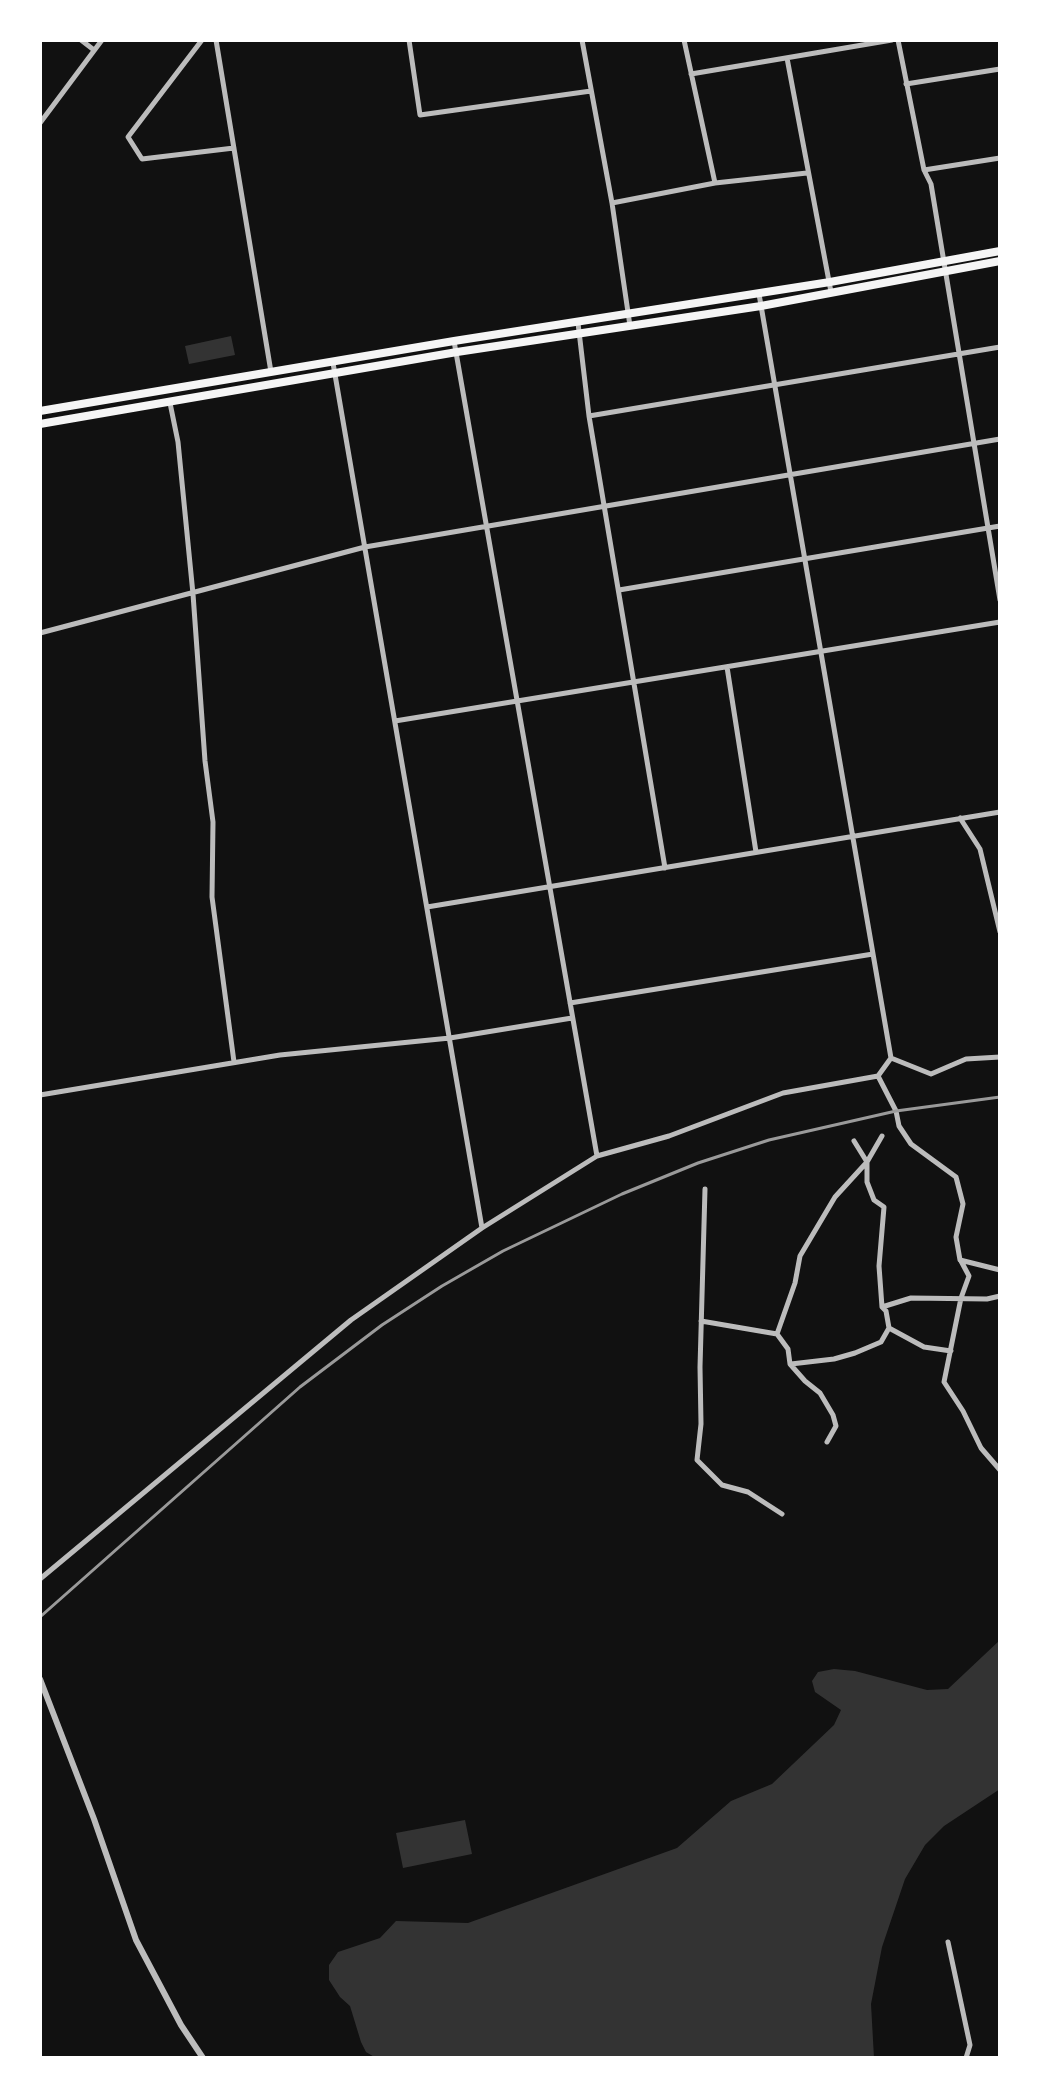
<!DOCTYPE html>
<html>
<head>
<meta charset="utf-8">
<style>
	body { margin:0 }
	#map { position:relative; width:1040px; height:2098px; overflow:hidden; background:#111; font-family:"Crimson Pro",serif }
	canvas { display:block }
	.frame { position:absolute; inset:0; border:42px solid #fff; pointer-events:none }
</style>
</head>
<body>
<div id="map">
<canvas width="1040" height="2098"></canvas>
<div class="frame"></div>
</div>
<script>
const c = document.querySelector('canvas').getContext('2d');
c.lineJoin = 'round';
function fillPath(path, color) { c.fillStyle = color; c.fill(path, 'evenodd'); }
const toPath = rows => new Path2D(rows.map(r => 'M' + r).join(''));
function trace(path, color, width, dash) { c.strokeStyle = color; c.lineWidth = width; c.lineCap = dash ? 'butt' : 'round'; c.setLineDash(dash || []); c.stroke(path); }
const water = toPath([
	[231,336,235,355,189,364,185,346],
	[1000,1640,1000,1789,944,1826,925,1845,905,1879,882,1947,871,2004,874,2058,376,2058,366,2052,361,2042,350,2006,340,1997,329,1980,329,1965,338,1952,380,1938,396,1921,468,1923,677,1848,731,1801,772,1784,834,1725,841,1710,815,1692,812,1681,818,1672,834,1669,855,1671,927,1690,948,1689],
	[465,1820,472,1854,403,1868,396,1833]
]);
const minor = toPath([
	[81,40,94,50],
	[202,40,128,137,142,159,234,148],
	[216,40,271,372],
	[409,40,420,115,591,91],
	[582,40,612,203,630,326],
	[684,40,715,183],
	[898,40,924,170,931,184,1000,600],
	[787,58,831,292],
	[691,74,892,40],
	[906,84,1000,69],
	[40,123,102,40],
	[924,170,1000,158],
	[612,203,715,183,807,173],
	[578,323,589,416,665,868],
	[454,341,597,1156],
	[333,363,482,1228],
	[170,403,178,442,193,594,205,761,213,822,212,897,234,1062],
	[589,416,1000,347],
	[619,590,1000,526],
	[40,633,365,547,1000,439],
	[727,667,756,852],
	[395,721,1000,622],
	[960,818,980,849,1000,932],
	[427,907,1000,812],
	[570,1003,873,954],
	[891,1058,931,1074,966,1059,1000,1057],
	[878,1076,896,1111,899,1126,911,1144,956,1177,963,1204,956,1237,960,1260,1000,1270],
	[40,1095,280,1055,450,1038,572,1018],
	[705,1189,700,1367,701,1424,697,1460,722,1485,748,1492,782,1514],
	[961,1261,969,1276,961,1298,944,1382,963,1411,981,1448,1000,1470],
	[882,1307,911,1298,987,1299,1000,1296],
	[701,1321,777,1334],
	[889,1328,924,1347,951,1351],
	[791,1364,834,1359,855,1353,881,1342,889,1328,886,1311,882,1307,879,1266,884,1207,874,1200,867,1182,867,1162,854,1141],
	[827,1442,836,1426,833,1415,820,1393,805,1381,790,1364,788,1349,777,1334,795,1283,800,1256,835,1197,867,1162,882,1136],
	[40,1579,351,1320,482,1228,597,1156,669,1136,783,1093,878,1076,891,1058,759,294],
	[948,1942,970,2045,966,2058]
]);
const tertiary = toPath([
	[40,1679,94,1819,136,1940,181,2025,203,2058]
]);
const primary = toPath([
	[40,411,454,341,830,282,1000,251],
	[40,424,457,352,761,306,1000,261]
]);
const rail = toPath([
	[40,1617,300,1387,382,1325,442,1286,503,1251,622,1194,698,1163,769,1140,896,1111,1000,1097]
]);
fillPath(water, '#333');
trace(minor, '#bcbcbc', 5);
trace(tertiary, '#bcbcbc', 6);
trace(primary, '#f5f5f5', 8);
trace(rail, '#9a9a9a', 3);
</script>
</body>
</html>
